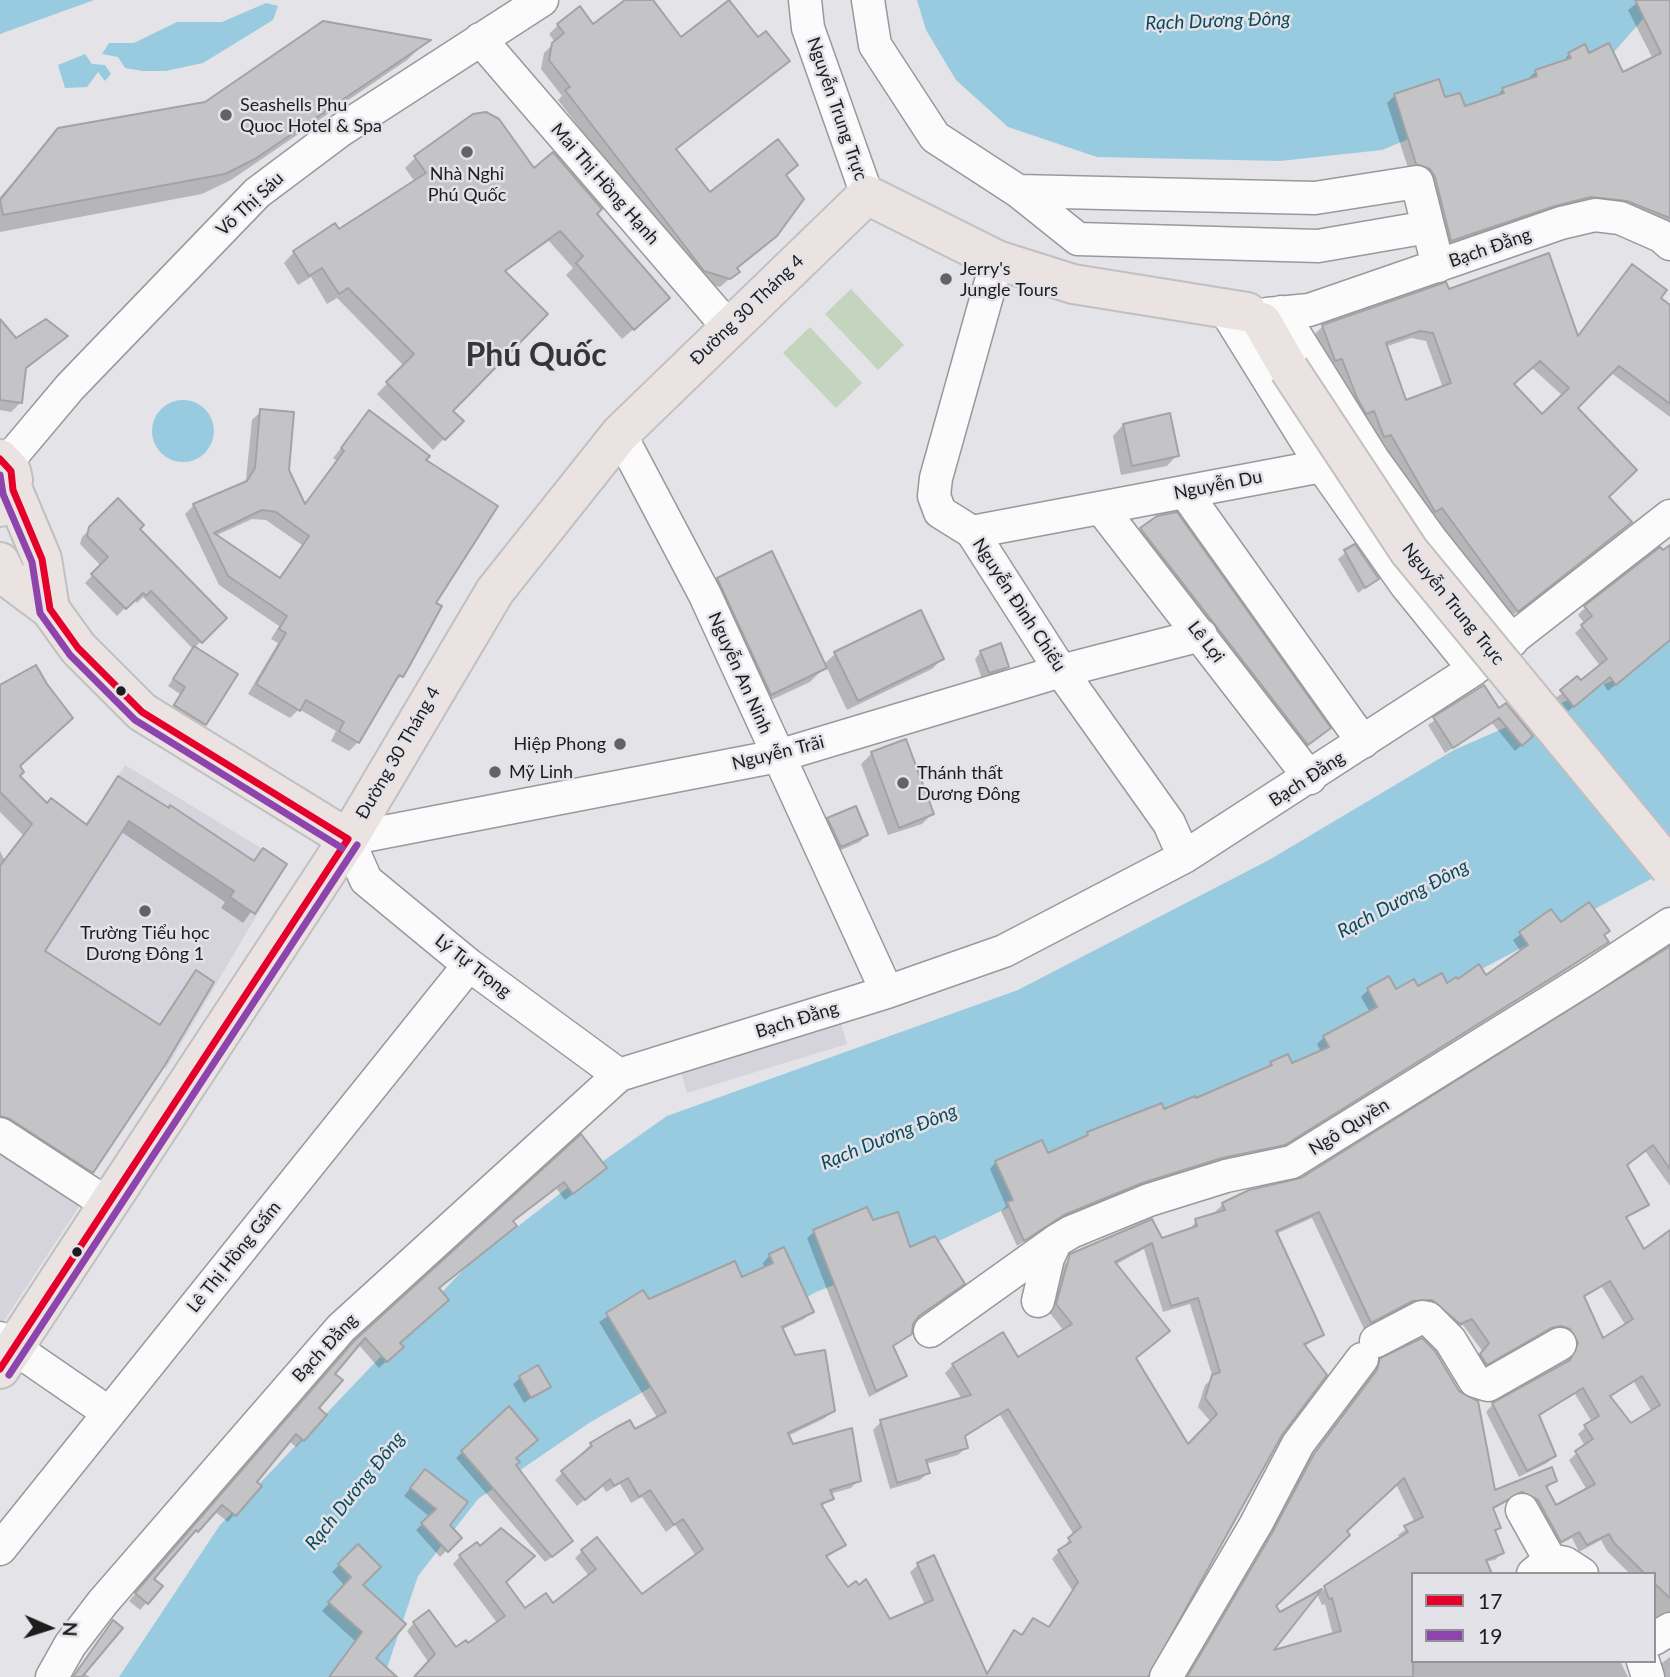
<!DOCTYPE html>
<html>
<head>
<meta charset="utf-8">
<style>
	body { margin:0 }
	#map { position:relative; width:1670px; height:1677px; overflow:hidden; background:#e4e3e7; font-family:Lato,sans-serif }
	canvas { display:block }
	.legend { position:absolute; left:1411px; top:1572px; width:245px; height:91px; box-sizing:border-box; background:#e3e2e8; border:2px solid #949397; margin:0; padding:9px 12px; list-style:none; font-size:21px; color:#1d1d1e }
	.legend li { display:flex; align-items:center; gap:14px; height:35px }
	.legend b { width:35px; border:2px solid #949397 }
	.north { position:absolute; left:14px; top:1593px; width:70px; height:70px; -webkit-text-stroke:5px #e3e2e8; paint-order:stroke; rotate:93deg; font-size:19px; font-weight:700; line-height:28px; text-align:center; color:#1d1d1e }
	.north::after { content:''; display:block; margin:auto; width:24px; height:32px; background:#1d1d1e; clip-path:polygon(50% 0,100% 100%,50% 72%,0 100%) }
</style>
</head>
<body>
<div id="map">
<canvas width="1670" height="1677"></canvas>
<ul class="legend">
<li><b style="height:9px;background:#e4002b"></b>17</li>
<li><b style="height:9px;background:#8e44ad"></b>19</li>
</ul>
<div class="north">N</div>
</div>
<script>
const c = document.querySelector('canvas').getContext('2d');
c.lineJoin = 'round';
function fillPath(path, color) { c.fillStyle = color; c.fill(path, 'evenodd'); }
const toPath = rows => new Path2D(rows.map(r => 'M' + r).join(''));
function trace(path, color, width, dash) { c.strokeStyle = color; c.lineWidth = width; c.lineCap = dash ? 'butt' : 'round'; c.setLineDash(dash || []); c.stroke(path); }
function write(font, color, halo, rows, align = 'center') {
  c.font = font + ' Lato,sans-serif'; c.lineWidth = 5; c.setLineDash([]); c.textBaseline = 'middle'; c.strokeStyle = halo; c.fillStyle = color; for (const [text, x, y, turn = 0] of rows) {
    c.save(); c.translate(x, y); c.rotate((+turn || 0) * Math.PI / 180); c.textAlign = isNaN(turn) ? turn : align; if (halo) c.strokeText(text, 0, 0); c.fillText(text, 0, 0); c.restore();
  }
}
const built = toPath([
	[125,765,287,864,166,1069,0,962],
	[841,1023,847,1044,687,1093,681,1072],
	[0,1138,86,1196,0,1327]
]);
const green = toPath([
	[851,289,904,345,878,370,825,314],
	[810,327,862,383,836,408,783,353]
]);
const water = toPath([
	[0,0,94,0,0,34],
	[917,0,1660,0,1613,53,1504,100,1382,150,1280,161,1097,157,1008,127,956,80,926,30],
	[266,3,278,6,273,20,203,63,166,71,143,71,125,68,118,57,102,54,109,43,134,43,177,22,222,22],
	[85,54,92,64,105,65,111,74,105,81,98,72,87,87,65,88,58,65],
	'152 431a31 31 0 1 1 62 0a31 31 0 1 1-62 0Z',
	[1670,635,1670,869,1282,1075,908,1256,816,1292,589,1423,478,1499,418,1576,384,1677,119,1677,220,1525,467,1266,589,1171,667,1116,1018,990,1269,860,1454,750,1625,675]
]);
const shadow = toPath([
	[628,0,651,0,681,39,758,40,787,61,675,150,710,195,784,176,735,269,738,271,720,287,698,282,558,100,562,96,541,69,544,53,555,42,549,34,558,25,593,27],
	[1641,0,1670,0,1670,221,1660,226,1619,208,1444,248,1409,171,1387,103,1395,95,1444,100,1463,108,1495,98,1503,89,1528,79,1535,72,1562,63,1569,54,1588,55,1623,75,1653,59,1628,10],
	[427,41,407,60,231,180,202,194,0,232,0,197,59,130,206,103],
	[415,158,534,171,595,215,657,309,622,339,566,275,573,268,549,241,504,272,450,411,461,421,433,450,377,394,404,366,337,298,327,304,311,277,298,285,284,263,294,252,339,232,415,182,405,168],
	[1632,266,1659,298,1670,307,1670,417,1610,372,1575,408,1622,530,1509,618,1434,514,1427,518,1383,442,1376,444,1366,417,1358,420,1349,406,1335,365,1327,368,1315,334,1323,326,1448,291,1577,338],
	[1411,338,1426,341,1443,388,1404,402,1385,347],
	[1531,367,1563,396,1542,416,1511,385],
	[0,322,16,341,66,336,24,371,20,403,11,412,0,410],
	[261,411,304,505,337,461,333,458,369,413,424,461,433,604,401,676,392,685,358,742,349,751,331,741,336,731,299,709,290,718,248,694,278,643,271,639,279,626,219,585,185,514,194,505,243,484,246,479,252,420],
	[252,519,266,520,302,545,278,579,215,536],
	[1123,425,1177,455,1167,466,1121,475,1113,436],
	[118,501,138,529,225,618,194,648,205,724,198,730,168,712,180,694,168,686,193,649,143,597,137,603,134,599,117,616,85,583,101,566,80,544,82,537],
	[1142,529,1328,728,1293,758,1128,543],
	[1354,546,1377,579,1358,593,1338,559],
	[1670,560,1670,640,1608,691,1602,682,1566,713,1554,699,1601,667,1575,633,1585,624,1578,615,1586,607],
	[718,579,823,665,836,653,942,659,932,669,847,710,826,666,810,682,756,707,704,593],
	[981,652,1007,667,1001,673,982,679,975,659],
	[0,687,18,766,18,776,46,805,84,826,119,778,252,862,263,850,285,865,243,923,221,908,225,902,120,831,43,951,158,1026,196,972,92,1171,81,1181,0,1128,0,851,4,859,23,835,0,812],
	[1483,687,1524,743,1515,751,1492,723,1445,753,1428,725],
	[872,753,932,814,922,824,888,835,861,764],
	[828,819,866,835,860,842,834,853,822,826],
	[1551,912,1560,925,1603,935,1607,942,1569,969,1277,1151,1214,1164,1134,1189,1055,1221,1017,1246,1001,1211,1006,1206,990,1169,996,1162,1047,1155,1081,1140,1088,1134,1195,1101,1264,1070,1271,1063,1291,1065,1321,1052,1317,1044,1324,1037,1370,1012,1361,997,1368,990,1395,991,1486,977,1521,952,1513,940],
	[1670,947,1670,1186,1645,1151,1626,1166,1647,1204,1625,1219,1644,1252,1670,1232,1670,1617,1656,1619,1654,1615,1654,1574,1630,1574,1607,1551,1601,1540,1579,1552,1572,1538,1553,1548,1513,1498,1492,1510,1499,1528,1494,1532,1502,1553,1495,1560,1413,1574,1413,1661,1620,1661,1628,1677,1186,1677,1265,1543,1306,1463,1381,1360,1494,1492,1555,1481,1546,1489,1556,1507,1587,1490,1569,1460,1585,1446,1578,1434,1592,1422,1575,1394,1538,1417,1554,1456,1547,1463,1519,1477,1486,1412,1493,1404,1565,1364,1572,1352,1552,1333,1542,1335,1479,1371,1474,1363,1483,1352,1463,1325,1452,1331,1424,1307,1404,1308,1364,1329,1312,1218,1276,1234,1322,1334,1304,1347,1280,1434,1238,1514,1148,1667,1148,1677,416,1677,429,1663,407,1631,414,1623,455,1650,468,1646,498,1624,453,1564,460,1556,504,1582,525,1610,552,1606,589,1576,575,1558,582,1551,642,1596,696,1556,675,1525,666,1532,642,1497,631,1503,620,1484,606,1492,602,1485,577,1506,555,1480,591,1444,634,1432,658,1419,599,1322,643,1293,648,1301,741,1280,765,1269,763,1263,770,1255,812,1312,804,1319,781,1330,794,1357,833,1410,825,1418,788,1436,792,1447,859,1480,851,1488,830,1494,832,1498,821,1507,843,1545,826,1558,847,1589,889,1621,925,1605,910,1572,918,1565,985,1675,1014,1632,1020,1636,1033,1620,1047,1628,1057,1614,1072,1590,1052,1559,1074,1535,1000,1415,963,1438,966,1448,958,1455,926,1464,928,1473,920,1480,890,1489,873,1430,881,1422,962,1399,945,1373,953,1365,1018,1360,1064,1331,1049,1312,1059,1273,1071,1255,1161,1240,1189,1231,1196,1221,1217,1215,1215,1212,1223,1204,1302,1179],
	[1144,1249,1163,1312,1190,1304,1213,1378,1205,1385,1198,1407,1211,1422,1188,1446,1134,1359,1115,1265],
	[1602,1287,1626,1326,1602,1340,1583,1298],
	[1634,1382,1652,1412,1630,1426,1609,1398],
	[1396,1484,1415,1523,1398,1535,1400,1539,1317,1594,1322,1605,1325,1604,1333,1635,1269,1653,1273,1606],
	[581,1137,597,1175,565,1200,556,1188,512,1222,437,1288,394,1354,379,1368,358,1344,333,1374,316,1409,324,1415,303,1440,296,1447,289,1441,254,1482,259,1486,228,1522,214,1511,190,1538,188,1536,152,1579,161,1586,140,1610,129,1601,347,1350],
	[866,1209,872,1222,956,1290,914,1320,910,1333,892,1348,905,1376,898,1382,869,1397,807,1238,814,1232],
	[520,1378,548,1386,524,1403,513,1384],
	[509,1408,514,1465,565,1547,545,1562,456,1458],
	[419,1477,448,1525,460,1538,440,1557,416,1530,430,1517,404,1496],
	[358,1546,360,1585,374,1658,394,1677,329,1677,355,1641,322,1611,345,1586,332,1572],
	[113,1622,83,1673,90,1677,72,1677],
	[1670,1657,1670,1677,1656,1677,1655,1668]
]);
const building = toPath([
	[625,0,653,0,681,37,729,0,758,37,766,31,790,61,676,149,710,192,778,139,798,165,786,175,804,199,777,236,737,268,740,272,730,279,704,271,565,90,570,87,549,60,552,43,564,33,557,24,580,6,593,24,625,0],
	[1635,0,1670,0,1670,218,1627,201,1591,197,1555,206,1451,241,1435,177,1430,169,1416,164,1394,94,1439,79,1445,97,1460,93,1465,106,1504,93,1502,88,1537,76,1535,70,1571,58,1568,53,1585,44,1589,53,1609,43,1623,72,1661,53,1635,0],
	[323,21,431,40,255,159,225,174,3,215,0,200,58,128,205,102,323,21],
	[486,112,499,119,534,168,553,152,602,209,597,214,670,298,634,330,576,263,583,256,560,231,505,271,548,314,453,411,464,421,445,440,386,382,414,354,348,288,339,294,322,268,309,276,293,251,335,223,339,229,426,173,414,156,473,114,486,112],
	[1549,253,1578,336,1632,264,1667,290,1661,298,1670,305,1670,404,1619,366,1578,408,1637,470,1609,497,1632,522,1518,612,1442,508,1435,512,1391,435,1384,437,1374,411,1366,414,1357,398,1342,359,1335,361,1322,325,1446,282,1449,289,1549,253],
	[1420,331,1433,333,1451,383,1406,400,1386,343,1420,331],
	[1540,361,1569,388,1542,414,1514,384,1540,361],
	[0,319,16,338,46,319,68,336,26,368,22,403,0,400,0,319],
	[260,409,294,412,289,470,305,504,344,451,341,448,369,410,430,456,426,460,498,506,436,603,442,606,410,665,403,677,399,675,359,743,339,731,344,722,306,700,300,711,256,684,286,633,279,629,287,616,228,576,193,504,247,481,255,468,260,409],
	[262,510,276,512,309,536,280,578,214,533,262,510],
	[1170,413,1179,456,1132,466,1123,424,1170,413],
	[118,498,144,525,140,529,227,618,202,643,151,591,146,596,143,593,126,609,91,574,108,557,87,536,89,527,118,498],
	[1177,512,1331,728,1308,745,1140,528,1157,516,1177,512],
	[1355,544,1379,579,1365,588,1344,550,1355,544],
	[1670,545,1670,640,1616,685,1610,677,1574,707,1560,690,1577,676,1581,680,1607,659,1581,625,1592,616,1584,606,1660,547,1663,550,1670,545],
	[772,551,827,668,771,695,717,578,772,551],
	[921,610,944,659,858,701,834,652,921,610],
	[1001,643,1009,667,989,673,980,651,1001,643],
	[194,646,238,674,206,725,174,705,185,687,173,679,194,646],
	[36,665,47,684,73,718,20,766,24,772,20,776,47,803,51,798,87,825,118,776,169,808,170,805,254,861,263,848,287,864,255,914,230,897,234,891,129,821,45,951,160,1025,196,970,214,982,165,1065,93,1173,10,1119,0,1116,0,866,32,824,0,792,0,685,36,665],
	[1484,685,1499,708,1506,703,1533,736,1522,746,1499,718,1453,748,1433,717,1484,685],
	[906,739,934,814,899,828,871,752,906,739],
	[856,806,868,835,841,847,827,818,856,806],
	[1589,902,1610,931,1604,935,1609,942,1285,1145,1222,1158,1142,1183,1064,1215,1024,1241,1007,1202,1013,1200,995,1161,1042,1140,1048,1153,1088,1135,1087,1132,1162,1103,1164,1109,1195,1096,1196,1098,1272,1065,1270,1062,1288,1054,1292,1063,1329,1047,1323,1036,1377,1007,1367,988,1389,976,1396,989,1414,979,1418,986,1442,973,1447,983,1456,977,1458,979,1479,964,1486,975,1528,945,1519,932,1551,909,1561,922,1589,902],
	[1670,946,1670,1169,1653,1145,1627,1165,1649,1205,1626,1217,1644,1249,1670,1230,1670,1598,1654,1583,1654,1574,1645,1574,1614,1543,1609,1534,1587,1545,1579,1532,1561,1542,1538,1500,1522,1492,1493,1508,1501,1528,1495,1530,1504,1553,1486,1560,1492,1574,1413,1574,1413,1677,1187,1677,1272,1533,1314,1454,1377,1370,1380,1358,1422,1338,1435,1351,1459,1391,1478,1401,1495,1490,1552,1467,1557,1481,1546,1486,1556,1505,1595,1484,1575,1451,1593,1439,1584,1425,1599,1416,1583,1388,1539,1415,1556,1456,1527,1471,1492,1403,1570,1360,1578,1343,1570,1329,1561,1326,1551,1328,1487,1365,1480,1354,1489,1343,1472,1319,1460,1324,1432,1300,1413,1301,1371,1323,1319,1212,1276,1231,1324,1335,1304,1344,1327,1375,1282,1435,1148,1677,414,1677,435,1654,413,1622,429,1610,456,1647,466,1640,468,1643,505,1616,459,1555,477,1542,480,1546,501,1528,535,1556,506,1582,525,1608,546,1593,553,1603,596,1569,581,1550,597,1537,642,1594,703,1549,683,1519,674,1525,650,1490,639,1497,628,1478,614,1486,610,1479,585,1500,561,1471,592,1446,590,1443,615,1428,630,1420,635,1429,666,1412,606,1313,643,1290,649,1299,735,1261,742,1277,773,1263,769,1254,784,1247,814,1312,782,1327,795,1355,825,1350,835,1411,788,1433,793,1444,852,1428,861,1481,830,1490,834,1499,821,1504,846,1545,826,1556,848,1587,856,1581,859,1585,866,1579,890,1619,933,1600,917,1563,934,1555,987,1674,1014,1630,1022,1635,1033,1618,1049,1627,1064,1604,1078,1582,1058,1550,1071,1542,1068,1538,1081,1527,1008,1409,965,1436,968,1448,926,1460,930,1473,897,1483,880,1420,971,1395,952,1364,1003,1332,1018,1357,1072,1324,1056,1304,1070,1254,1152,1219,1162,1238,1197,1226,1195,1219,1225,1210,1222,1203,1249,1190,1301,1178,1670,946],
	[1152,1243,1171,1306,1198,1298,1220,1372,1212,1375,1205,1398,1217,1414,1188,1444,1136,1358,1170,1331,1115,1262,1152,1243],
	[1610,1281,1633,1319,1603,1338,1584,1296,1610,1281],
	[1642,1376,1660,1405,1631,1423,1610,1396,1642,1376],
	[1404,1478,1423,1517,1404,1526,1408,1532,1324,1586,1329,1599,1332,1598,1341,1631,1274,1650,1322,1589,1280,1612,1276,1606,1350,1535,1347,1531,1404,1478],
	[581,1134,607,1168,573,1194,564,1182,513,1221,517,1226,439,1288,449,1300,400,1343,404,1347,387,1362,365,1338,335,1374,343,1380,319,1408,327,1415,304,1441,296,1434,257,1482,262,1486,236,1516,222,1505,198,1532,196,1530,154,1579,163,1586,148,1604,135,1593,354,1341,581,1134],
	[867,1207,873,1220,898,1212,910,1247,935,1236,965,1284,919,1316,913,1324,912,1334,893,1346,907,1376,876,1391,813,1230,867,1207],
	[538,1365,551,1387,531,1398,519,1376,538,1365],
	[509,1406,538,1440,516,1458,520,1462,516,1465,573,1541,552,1557,461,1451,509,1406],
	[425,1469,468,1502,450,1525,462,1538,448,1552,421,1523,436,1509,410,1488,425,1469],
	[358,1544,381,1567,363,1585,406,1624,376,1658,397,1677,329,1677,362,1632,328,1602,351,1577,338,1564,358,1544],
	[113,1620,123,1628,82,1677,73,1677,113,1620]
]);
const minor = toPath([
	[805,0,808,28,867,195],
	[868,0,875,45,935,137,1018,191,1315,198,1417,182,1438,266],
	[480,39,729,328],
	[1018,191,1078,239,1318,246,1428,227],
	[997,260,936,478,934,496,940,512,972,532,1061,671,1169,823,1184,857],
	[1224,308,1322,466,1406,585,1474,669],
	[1281,312,1373,459,1433,542,1512,641],
	[1267,314,1309,310,1561,223,1595,215,1620,218,1661,236,1670,244],
	[620,434,705,595,887,992],
	[6,463,70,387,257,193,341,130,542,0],
	[1185,492,1363,742],
	[1101,508,1310,778],
	[972,532,1322,466],
	[619,1075,469,965,366,880,348,839,778,756,1061,671,1201,635],
	[0,1134,109,1205],
	[1038,1301,1048,1258,1056,1241,1071,1232,1149,1200,1226,1176,1292,1162,1588,978,1670,924],
	[930,1331,1056,1241],
	[0,1338,109,1413],
	[1376,1341,1422,1317,1428,1318,1450,1340,1475,1381,1488,1385,1560,1344],
	[1522,1510,1550,1560],
	[0,1549,469,965],
	[1533,1574,1550,1560,1565,1563,1582,1574],
	[1654,1639,1670,1629],
	[1643,1661,1648,1677],
	[52,1677,70,1645,103,1602,341,1328,619,1075,887,992,1004,951,1184,857,1474,669,1670,516],
	[1166,1677,1256,1524,1298,1444,1362,1359]
]);
const major = toPath([
	[1262,322,1289,369],
	[0,459,11,471,13,480,9,499,0,507],
	[13,490,42,559,50,609],
	[0,562,7,577,50,609,78,648,142,712,348,839],
	[0,1369,348,839,495,591,620,434,867,195,997,260,1073,284,1247,312]
]);
const majorBridge = toPath([
	[1289,369,1409,551,1670,868]
]);
const bus1 = toPath([
	[0,459,11,471,13,490,42,559,50,609,78,648,142,712,348,839],
	[0,1369,348,839]
]);
const bus2 = toPath([
	[0,475,3,494,32,562,40,613,70,655,135,720,342,848],
	[9,1375,357,845]
]);
const markers = [
	[226,115,7,"#636264"],
	[467,152,7,"#636264"],
	[946,279,7,"#636264"],
	[121,691,6,"#1d1d1e"],
	[620,744,7,"#636264"],
	[495,772,7,"#636264"],
	[903,783,7,"#636264"],
	[145,911,7,"#636264"],
	[77,1252,6,"#1d1d1e"]
];
const poiNames = [
	["Seashells Phu",240,105],
	["Quoc Hotel & Spa",240,126],
	["Nhà Nghỉ",467,174,"center"],
	["Phú Quốc",467,195,"center"],
	["Jerry's",960,269],
	["Jungle Tours",960,290],
	["Hiệp Phong",606,744,"right"],
	["Mỹ Linh",509,772],
	["Thánh thất",917,773],
	["Dương Đông",917,794],
	["Trường Tiểu học",145,933,"center"],
	["Dương Đông 1",145,954,"center"]
];
const streetNames = [
	["Nguyễn Trung Trực",837,109,71],
	["Mai Thị Hồng Hạnh",605,184,49],
	["Võ Thị Sáu",250,204,-43],
	["Bạch Đằng",1490,248,-19],
	["Đường 30 Tháng 4",747,310,-44],
	["Nguyễn Du",1218,485,-11],
	["Nguyễn Trung Trực",1453,604,51],
	["Nguyễn Đình Chiểu",1019,605,57],
	["Lê Lợi",1206,642,52],
	["Nguyễn An Ninh",740,673,66],
	["Đường 30 Tháng 4",398,753,-60],
	["Nguyễn Trãi",778,753,-14],
	["Bạch Đằng",1307,779,-33],
	["Lý Tự Trọng",473,966,38],
	["Bạch Đằng",797,1020,-17],
	["Ngô Quyền",1349,1127,-32],
	["Lê Thị Hồng Gấm",234,1257,-51],
	["Bạch Đằng",325,1348,-47]
];
const waterNames = [
	["Rạch Dương Đông",1218,21,-2],
	["Rạch Dương Đông",1403,899,-28],
	["Rạch Dương Đông",889,1137,-22],
	["Rạch Dương Đông",355,1491,-51]
];
const townNames = [
	["Phú Quốc",536,356]
];
fillPath(built, '#d5d4dd');
fillPath(green, '#c3d4bf');
fillPath(water, '#98cbdf');
fillPath(shadow, '#0003');
fillPath(building, '#c4c4c6');
trace(building, '#a3a2a5', 2);
trace(minor, '#99989b', 35);
trace(major, '#c0bfc1', 42);
trace(minor, '#fbfbfb', 32);
trace(major, '#ebe2e2', 38);
trace(majorBridge, '#c0bfc1', 42, []);
trace(majorBridge, '#ebe2e2', 38);
trace(bus1, '#e4002b', 7);
trace(bus2, '#8e44ad', 7);
for (const [x, y, r, color] of markers) { const dot = new Path2D(); dot.arc(x, y, r, 0, 2 * Math.PI); c.fillStyle = color; c.fill(dot); trace(dot, '#e3e2e8', 2.5); }
write('18px', '#1d1d1e', '#e3e2e8', poiNames, 'left');
write('18px', '#1d1d1e', '#e3e2e8', streetNames);
write('italic 19px', '#0a4a5d', '#e3e2e8', waterNames);
write('bold 32px', '#36363a', '#e3e2e8', townNames);
</script>
</body>
</html>
